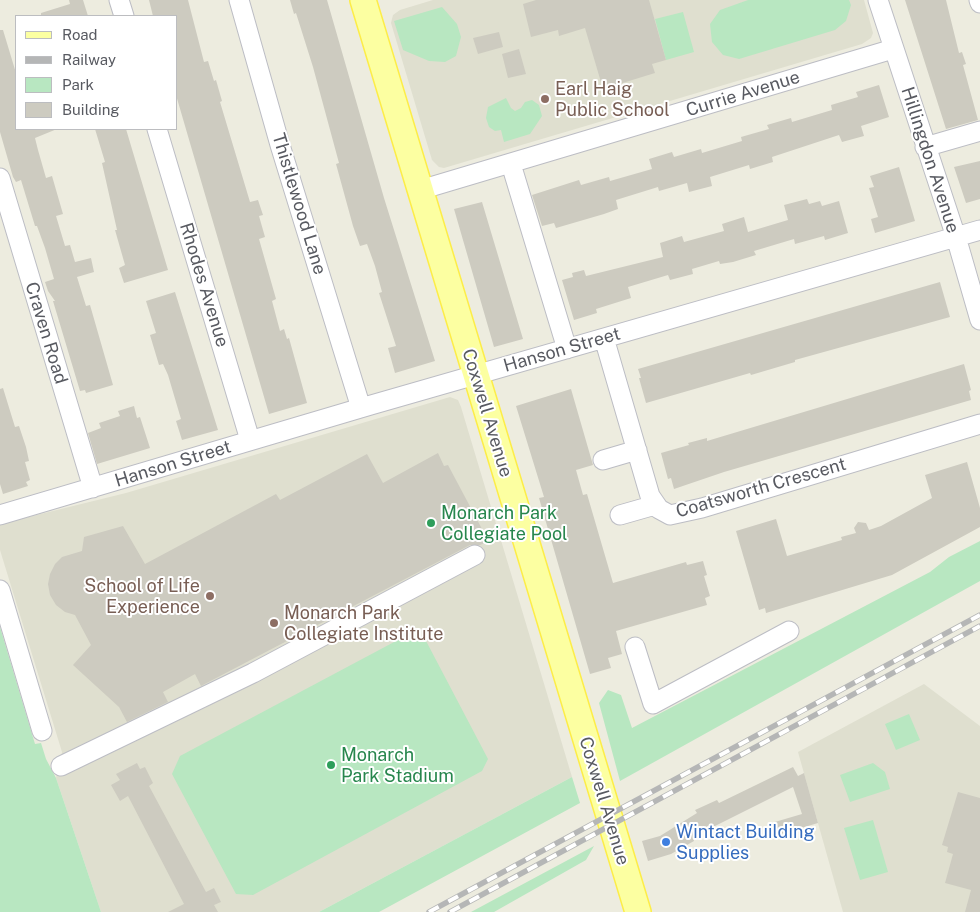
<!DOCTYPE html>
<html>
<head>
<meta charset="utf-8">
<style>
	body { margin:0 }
	#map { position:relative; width:980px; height:912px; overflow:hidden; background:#edecdf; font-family:"Public Sans",sans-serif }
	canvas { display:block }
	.legend { position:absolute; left:15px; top:15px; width:162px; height:115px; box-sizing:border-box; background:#fff; border:1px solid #bcbdc0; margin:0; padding:6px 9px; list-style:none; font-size:15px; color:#585a61 }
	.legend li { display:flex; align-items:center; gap:10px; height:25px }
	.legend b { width:25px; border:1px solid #bcbdc0 }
</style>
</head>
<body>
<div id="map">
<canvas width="980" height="912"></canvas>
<ul class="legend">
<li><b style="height:6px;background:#fcffa1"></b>Road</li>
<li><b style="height:6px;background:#b5b6b6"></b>Railway</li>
<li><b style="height:14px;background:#b8e7c1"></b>Park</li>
<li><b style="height:14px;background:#cdcbc0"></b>Building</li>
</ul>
</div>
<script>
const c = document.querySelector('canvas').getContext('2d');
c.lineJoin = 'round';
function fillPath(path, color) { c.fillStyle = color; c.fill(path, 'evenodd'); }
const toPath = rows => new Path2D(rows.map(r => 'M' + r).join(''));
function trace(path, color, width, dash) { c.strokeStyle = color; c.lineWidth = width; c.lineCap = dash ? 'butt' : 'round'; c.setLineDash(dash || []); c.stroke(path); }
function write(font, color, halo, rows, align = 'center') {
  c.font = font + ' "Public Sans",sans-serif'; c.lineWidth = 4; c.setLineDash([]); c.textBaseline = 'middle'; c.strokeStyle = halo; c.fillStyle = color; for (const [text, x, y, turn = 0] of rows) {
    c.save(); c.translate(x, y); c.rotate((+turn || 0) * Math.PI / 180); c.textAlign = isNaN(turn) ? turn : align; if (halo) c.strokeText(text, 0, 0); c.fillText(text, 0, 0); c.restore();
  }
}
const education = toPath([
	[433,0,864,0,873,33,871,38,862,44,444,168,439,167,432,160,391,23,393,15,400,10],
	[450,397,458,400,461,407,572,777,319,912,101,912,56,778,62,752,0,550,0,524,126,493],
	[924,684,980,726,980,912,843,912,798,752]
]);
const green = toPath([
	[748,0,849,0,851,5,846,21,835,30,739,59,723,55,712,42,710,24,720,10],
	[442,7,457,24,461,37,456,56,445,62,429,61,403,50,394,21],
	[683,12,694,52,666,60,655,19],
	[506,98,511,108,515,111,521,108,525,102,532,100,539,105,542,116,530,134,504,142,501,130,495,131,489,127,486,118,488,107],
	[980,541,980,581,620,781,599,703,608,690,621,695,632,728,930,572,949,557],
	[0,627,35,744,41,743,46,759,56,778,101,912,0,912],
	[411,633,425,639,488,759,482,771,253,895,236,894,172,774,180,756],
	[909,714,920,740,896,750,885,724],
	[873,763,885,772,890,789,850,802,840,775],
	[572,777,580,803,379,912,319,912],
	[873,820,888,872,860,880,844,828],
	[594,846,586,860,494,912,471,912]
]);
const building = toPath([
	[69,0,83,0,88,16,41,16,41,13,70,4],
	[149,0,188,0,204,62,208,61,214,81,216,80,222,101,220,102,250,202,258,200,263,215,259,216,265,237,259,239,276,299,272,301,280,331,284,329,287,339,289,338,307,403,269,414,176,95,176,16,153,16],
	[290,0,327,0,384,198,435,361,395,373,388,348,396,346,379,293,382,292,375,266,367,244,360,246,353,226,336,164,339,163,313,67,296,13,294,14],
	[536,0,649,0,666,60,652,64,655,73,603,89,585,28,559,36,558,30,531,37,523,4],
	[905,0,946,0,959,53,962,52,966,64,963,65,978,120,946,129],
	[0,30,3,30,16,73,16,129,57,129,35,138,38,150,46,178,52,176,63,214,56,216,65,246,70,245,75,262,91,258,94,272,77,277,86,306,90,305,113,385,86,393,85,390,80,391,53,301,55,301,48,291,45,282,54,279,45,248,37,226,35,226,21,180,16,182,13,177,0,132],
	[499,32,503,47,478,54,473,38],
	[519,49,526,74,508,78,502,54],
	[879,85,889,117,861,126,864,136,842,142,839,135,772,157,773,162,750,169,749,165,710,177,712,186,689,192,687,183,659,191,658,187,616,200,618,209,604,214,556,228,554,223,542,226,532,195,579,180,581,185,609,177,610,181,652,169,649,159,672,152,674,157,701,149,702,153,742,141,741,137,769,129,767,125,791,118,792,122,832,110,831,105,858,97,856,92],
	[95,129,126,129,168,270,124,283,119,268,125,265,115,230,117,230,102,163,105,162],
	[980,161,980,199,966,203,954,167],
	[899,167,915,221,875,233,871,219,878,217,869,188,874,187,870,176],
	[807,199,809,204,820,201,822,206,839,201,848,233,825,240,824,236,795,244,794,239,754,251,756,255,733,262,720,264,719,261,692,269,693,274,670,280,668,275,628,287,631,298,596,309,597,313,574,320,562,280,573,277,572,273,584,270,586,276,663,257,660,243,682,236,684,242,724,231,722,224,744,217,748,232,788,220,784,205],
	[482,202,523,339,494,347,454,209],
	[940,282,950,317,795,360,795,362,751,375,750,373,646,403,639,378,641,378,638,369],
	[175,292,218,430,182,440,176,421,181,419,168,375,163,364,159,365,150,335,156,333,146,301],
	[964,364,971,390,969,391,971,400,724,472,674,489,671,478,668,479,661,453,689,445,688,443,707,438,707,441],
	[3,388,15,427,19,426,26,447,29,461,25,462,30,480,26,482,28,486,3,494,0,484,0,389],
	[571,389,593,465,576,470,583,495,587,494,613,583,686,562,687,565,703,561,707,575,704,576,710,596,705,598,707,605,616,631,622,654,608,658,611,668,590,674,539,498,544,497,516,406],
	[134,406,137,418,140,417,150,448,97,464,88,433,101,428,99,423,120,416,118,411],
	[438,453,444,466,448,465,482,529,480,530,487,542,480,545,470,545,201,686,195,674,163,692,168,702,127,722,119,707,73,665,91,645,75,615,65,612,56,605,50,595,48,584,50,574,55,564,62,557,82,551,84,537,123,526,145,564,276,494,280,500,367,454,383,483],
	[967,462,980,508,980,527,892,575,766,613,765,608,759,610,736,531,776,519,787,556,842,540,841,537,856,533,854,528,858,522,866,523,869,530,881,526,932,498,925,475],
	[137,763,140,769,145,767,153,783,149,786,206,892,214,888,221,902,214,905,218,912,168,912,184,904,128,796,120,801,111,785,120,780,116,774],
	[793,767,798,776,804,773,818,823,771,837,768,824,802,814,793,787,693,837,694,841,671,854,648,861,642,841,660,836,697,813,695,810,717,800,719,803],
	[958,792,980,798,980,912,965,912,971,890,945,883,953,854,947,852,948,847,942,845]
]);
const minor = toPath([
	[119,0,124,16],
	[239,0,280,145,361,408],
	[878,0,956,237,980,320],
	[979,0,980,3],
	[157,129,250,440],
	[925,147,980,131],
	[511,164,567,349],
	[0,178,93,488],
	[420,190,893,49],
	[604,338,650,496,659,509,670,515,702,508,980,424],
	[603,460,637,450],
	[0,515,371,405,980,230],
	[620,515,655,505],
	[0,590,42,731],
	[635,647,653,704,789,631],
	[61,766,253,673,475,555]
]);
const major = toPath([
	[363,0,638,912]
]);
const rail = toPath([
	[429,912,980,615],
	[450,912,980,626]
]);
const markers = [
	[545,99,5,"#8d6e63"],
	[431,523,5,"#2e9e5b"],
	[210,596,5,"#8d6e63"],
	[274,623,5,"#8d6e63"],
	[331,765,5,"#2e9e5b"],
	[666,842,5,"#3f7fe0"]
];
const educationNames = [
	["Earl Haig",555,89],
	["Public School",555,110],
	["School of Life",200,586,"right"],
	["Experience",200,607,"right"],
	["Monarch Park",284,613],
	["Collegiate Institute",284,634]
];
const streetNames = [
	["Currie Avenue",743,94,-17],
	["Hillingdon Avenue",930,160,72],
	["Thistlewood Lane",299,204,73],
	["Rhodes Avenue",204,285,73],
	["Craven Road",46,333,73],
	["Hanson Street",562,350,-16],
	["Coxwell Avenue",487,413,73],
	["Hanson Street",173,464,-17],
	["Coatsworth Crescent",761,488,-16],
	["Coxwell Avenue",604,801,73]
];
const leisureNames = [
	["Monarch Park",441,513],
	["Collegiate Pool",441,534],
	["Monarch",341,755],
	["Park Stadium",341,776]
];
const shopNames = [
	["Wintact Building",676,832],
	["Supplies",676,853]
];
fillPath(education, '#dfdfcf');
fillPath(green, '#b8e7c1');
fillPath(building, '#cdcbc0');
trace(minor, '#bcbdc4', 21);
trace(major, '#fded48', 28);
trace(minor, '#fff', 19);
trace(major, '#fcffa1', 25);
trace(rail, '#b5b6b6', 5.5);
trace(rail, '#fff', 4, [11]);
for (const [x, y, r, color] of markers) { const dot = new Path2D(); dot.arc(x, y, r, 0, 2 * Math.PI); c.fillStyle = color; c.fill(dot); trace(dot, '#fff', 2); }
write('18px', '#785e54', '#fff', educationNames, 'left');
write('18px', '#585a61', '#fff', streetNames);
write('18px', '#27864d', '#fff', leisureNames, 'left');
write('18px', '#366cbe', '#fff', shopNames, 'left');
</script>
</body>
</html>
